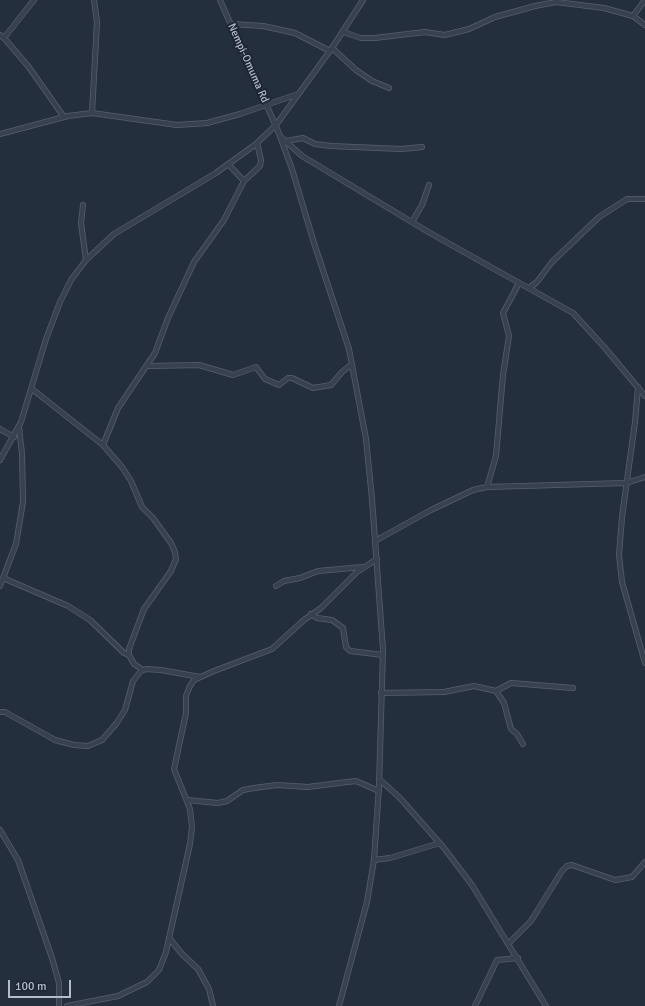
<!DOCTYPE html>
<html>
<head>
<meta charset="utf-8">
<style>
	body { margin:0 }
	#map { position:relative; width:645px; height:1006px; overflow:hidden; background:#242f3e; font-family:Signika,sans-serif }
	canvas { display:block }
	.scale { position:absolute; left:8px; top:980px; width:63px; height:18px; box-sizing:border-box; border:2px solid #b4bcc9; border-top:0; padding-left:5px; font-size:12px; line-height:14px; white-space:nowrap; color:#b4bcc9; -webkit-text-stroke:3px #1d2633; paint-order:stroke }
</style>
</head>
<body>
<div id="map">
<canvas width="645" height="1006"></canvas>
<div class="scale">100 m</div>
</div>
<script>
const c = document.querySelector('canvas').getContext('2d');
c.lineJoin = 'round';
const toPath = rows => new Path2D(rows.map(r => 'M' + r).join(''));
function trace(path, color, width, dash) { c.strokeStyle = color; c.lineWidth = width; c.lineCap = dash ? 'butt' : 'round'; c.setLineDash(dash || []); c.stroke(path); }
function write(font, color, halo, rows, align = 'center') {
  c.font = font + ' Signika,sans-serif'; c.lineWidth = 4; c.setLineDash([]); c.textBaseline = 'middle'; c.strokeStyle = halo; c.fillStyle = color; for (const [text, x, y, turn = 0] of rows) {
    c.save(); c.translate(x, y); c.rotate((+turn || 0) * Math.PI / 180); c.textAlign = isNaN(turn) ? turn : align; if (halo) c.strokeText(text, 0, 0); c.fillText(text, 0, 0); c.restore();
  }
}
const minor = toPath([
	[220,0,278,131,292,169,314,243,349,349,366,439,372,499,383,650,379,786,374,860,367,902,339,1006],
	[633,16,645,0],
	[231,24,263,26,295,33,330,51],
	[343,32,361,38,375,38,425,32,445,35,469,29,495,17,535,6,556,2,604,8,633,16,645,25],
	[0,35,4,38,28,66,64,117],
	[4,38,34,0],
	[332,48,356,70,372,81,389,88],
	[92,113,97,22,94,0],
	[0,134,68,116,92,113,177,125,207,123,240,114,298,94],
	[281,137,302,156,430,233,573,313,605,348,645,396],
	[286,141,303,138,315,144,331,146,401,149,422,147],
	[228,164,244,181],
	[83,205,81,223,86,260],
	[412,222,422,205,429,185],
	[529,288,537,282,552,262,599,217,627,199,645,199],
	[148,366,199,365,233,375,256,367,265,379,279,385,288,378,292,378,313,388,331,385,342,372,352,364],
	[638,387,635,422,622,517,619,555,622,582,645,663],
	[32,389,103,445,122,467,131,481,142,507,153,518,171,543,175,552,176,559,171,571,144,609,129,649,129,655,134,664,143,670],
	[0,429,14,437],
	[103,445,118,408,155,353,168,318,194,262,224,220,244,181,260,166,261,160,257,143],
	[0,460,21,422,46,339,60,302,71,280,86,260,114,234,216,173,256,144,276,125,332,48,363,0],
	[487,487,496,456,503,375,509,336,503,313,519,283],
	[375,541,431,510,473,490,487,487,626,483,645,477],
	[3,578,68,606,90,620,124,653,129,655],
	[0,586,16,544,23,502,22,454,19,427],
	[276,586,284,581,300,578,318,571,363,567],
	[311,614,317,618,332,620,343,628,346,647,350,651,383,655],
	[496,691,511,683,573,688],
	[381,693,444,692,474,686,496,691,504,703,511,729,517,734,523,744],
	[0,712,5,712,55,740,74,745,88,746,102,740,116,724,125,710,133,681,141,671,146,669,161,670,200,677],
	[379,779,400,798,444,848,472,885,546,1006],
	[187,800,218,803,227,801,243,790,254,788,277,785,308,787,347,782,356,781,379,791],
	[0,830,18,860,52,958,59,983,59,1006],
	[374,860,390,858,440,843],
	[169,938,182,954,198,969,209,989,213,1006],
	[509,943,531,921,562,871,567,866,572,865,615,880,632,877,645,862],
	[67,1006,118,996,147,982,159,970,166,952,190,844,192,827,190,809,174,769,186,713,186,696,190,686,194,680,214,671,272,649,304,620,321,608,357,572,377,559],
	[475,1006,497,960,518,958]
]);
const streetNames = [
	["Nempi-Omuma Rd",248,63,66]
];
trace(minor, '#565f6c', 6);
trace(minor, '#38414e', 4.5);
write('11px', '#b4bcc9', '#1d2633', streetNames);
</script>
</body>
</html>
